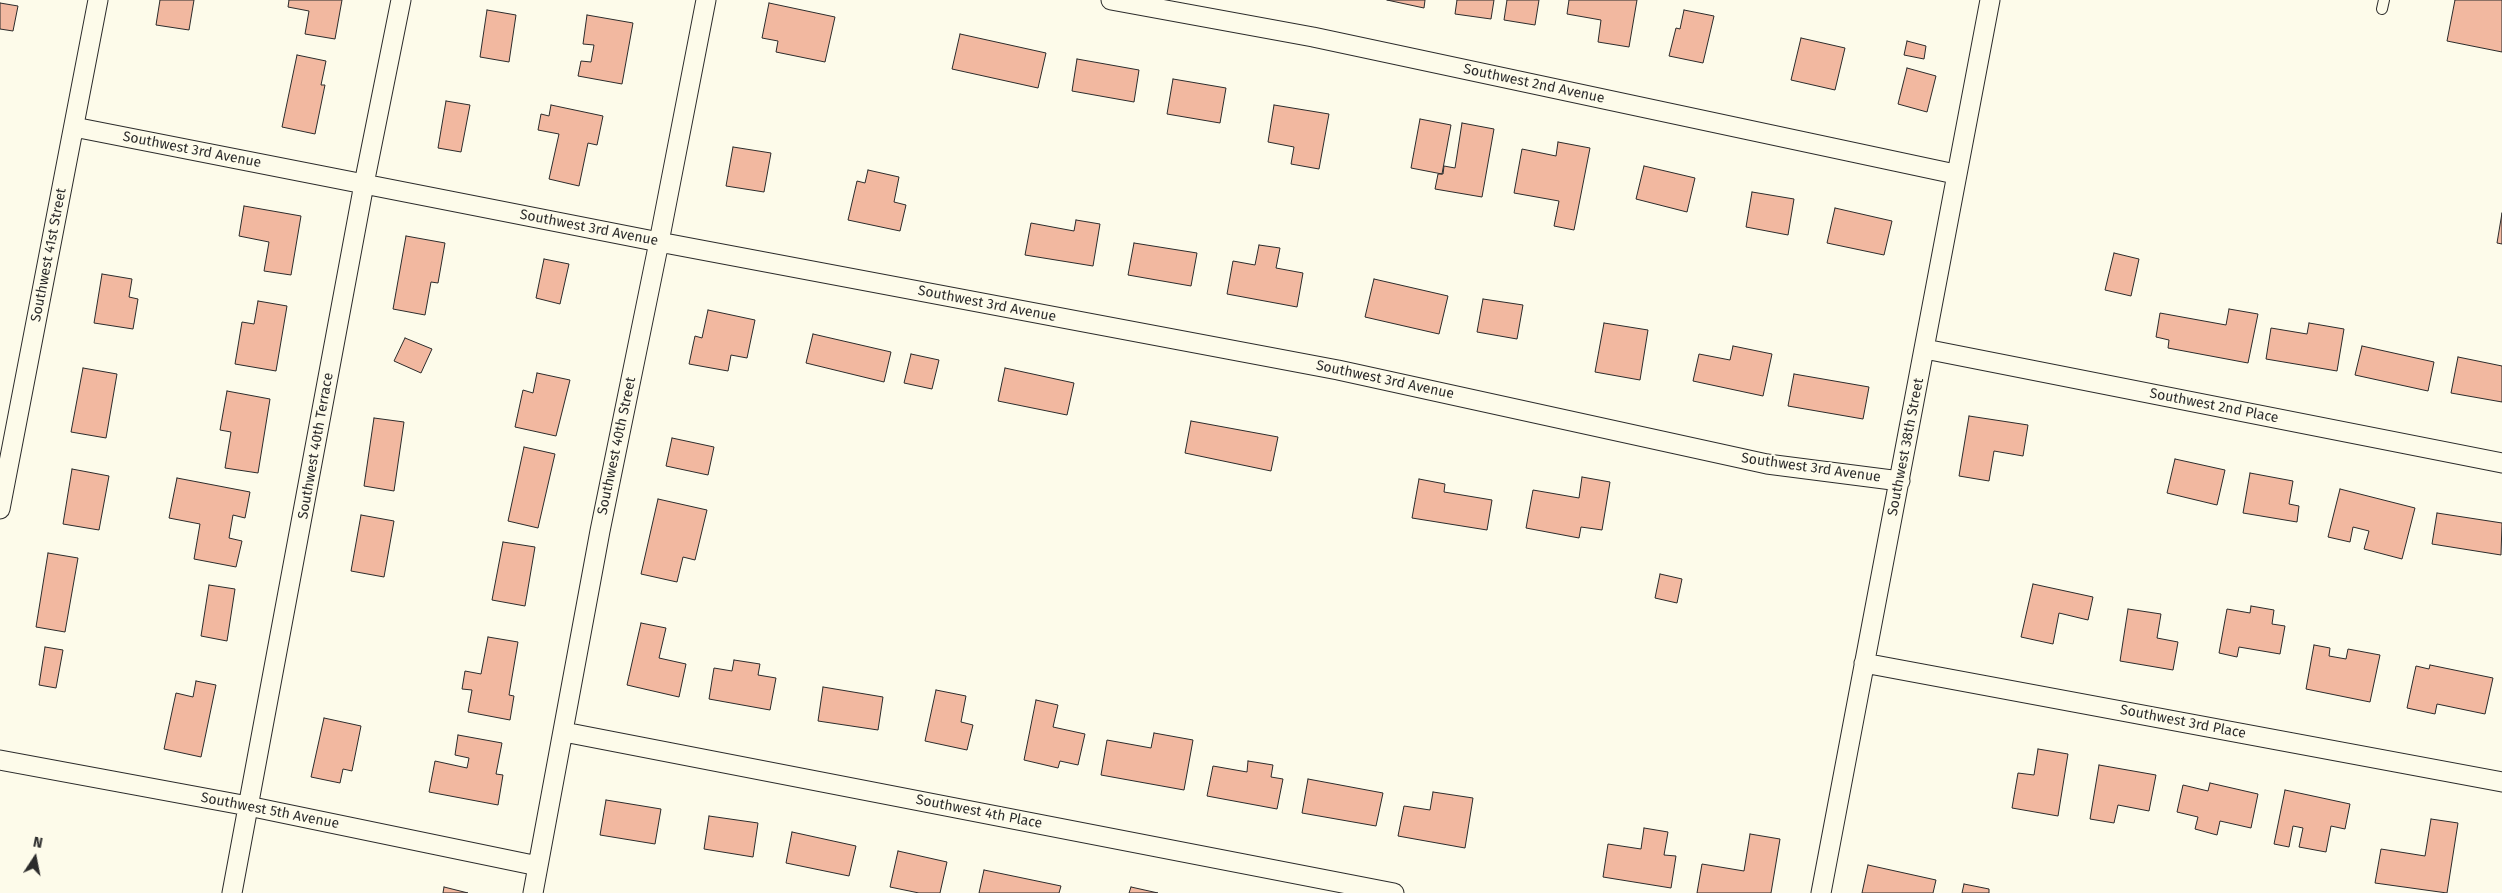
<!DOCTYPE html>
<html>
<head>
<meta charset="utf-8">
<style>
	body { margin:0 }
	#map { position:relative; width:2502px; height:893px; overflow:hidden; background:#fdfbea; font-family:"Fira Sans",sans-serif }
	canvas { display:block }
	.north { position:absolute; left:10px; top:833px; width:50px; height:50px; -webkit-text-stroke:4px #fdfbea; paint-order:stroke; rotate:11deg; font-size:14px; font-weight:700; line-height:20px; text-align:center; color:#2b2b2b }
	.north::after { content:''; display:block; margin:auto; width:18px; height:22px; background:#2b2b2b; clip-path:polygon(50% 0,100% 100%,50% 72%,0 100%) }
</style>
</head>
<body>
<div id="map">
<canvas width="2502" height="893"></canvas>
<div class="north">N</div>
</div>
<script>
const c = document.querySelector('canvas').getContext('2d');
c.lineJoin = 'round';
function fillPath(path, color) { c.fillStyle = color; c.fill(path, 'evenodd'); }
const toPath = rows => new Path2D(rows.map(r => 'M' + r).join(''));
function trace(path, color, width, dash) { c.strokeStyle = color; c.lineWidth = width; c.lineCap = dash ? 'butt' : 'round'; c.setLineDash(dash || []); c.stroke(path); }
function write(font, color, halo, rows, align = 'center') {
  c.font = font + ' "Fira Sans",sans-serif'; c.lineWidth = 4; c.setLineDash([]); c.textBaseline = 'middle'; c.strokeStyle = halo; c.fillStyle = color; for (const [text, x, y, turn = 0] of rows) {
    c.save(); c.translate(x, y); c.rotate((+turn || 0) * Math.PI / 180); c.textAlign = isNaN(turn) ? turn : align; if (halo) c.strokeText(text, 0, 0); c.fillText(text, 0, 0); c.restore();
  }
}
const building = toPath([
	[160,0,194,0,189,30,156,25,160,0],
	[289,0,342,0,335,39,305,34,309,11,288,7,289,0],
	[1387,0,1425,0,1424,8,1387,0],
	[1457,0,1494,0,1491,19,1455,14,1457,0],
	[1507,0,1539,0,1535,25,1504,20,1507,0],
	[1569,0,1637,0,1629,47,1598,42,1601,20,1567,14,1569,0],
	[2455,0,2502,0,2502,52,2447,41,2455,0],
	[0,3,18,6,13,31,0,29,0,3],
	[769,3,835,17,825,62,776,52,778,41,762,38,769,3],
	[487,10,516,15,509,62,480,57,487,10],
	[1684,10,1714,16,1703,63,1669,56,1676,28,1680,29,1684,10],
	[587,15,633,23,622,84,578,76,581,61,591,62,594,45,583,44,587,15],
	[960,34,1046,53,1038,88,952,69,960,34],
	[1801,38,1845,48,1835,90,1791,80,1801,38],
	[1907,41,1926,46,1924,59,1904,55,1907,41],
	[297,55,326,61,321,85,325,85,315,134,282,127,297,55],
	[1077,59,1139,70,1134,102,1072,91,1077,59],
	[1907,68,1936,76,1927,112,1898,104,1907,68],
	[1173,79,1226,88,1220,123,1167,114,1173,79],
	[446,101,470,105,461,152,438,148,446,101],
	[551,105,603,116,597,145,588,143,579,186,549,179,559,134,538,130,541,114,549,116,551,105],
	[1274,105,1329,114,1319,169,1291,164,1294,147,1268,142,1274,105],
	[1420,119,1451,125,1442,174,1411,168,1420,119],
	[1462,123,1494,129,1482,197,1435,189,1438,174,1443,174,1444,166,1455,168,1462,123],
	[1558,142,1590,148,1574,230,1554,226,1559,201,1514,193,1522,149,1556,156,1558,142],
	[733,147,771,153,764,192,726,186,733,147],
	[1644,166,1695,178,1687,212,1636,199,1644,166],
	[868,170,899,177,894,202,906,205,900,231,848,220,857,181,865,183,868,170],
	[1752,192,1794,199,1788,235,1746,227,1752,192],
	[244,206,301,216,291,275,264,271,269,242,239,236,244,206],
	[1835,208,1892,221,1884,255,1827,243,1835,208],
	[2502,213,2502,244,2497,243,2502,213],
	[1076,220,1100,224,1093,266,1025,255,1031,223,1074,231,1076,220],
	[406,236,445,243,438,283,431,282,425,315,393,309,406,236],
	[1134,243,1197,253,1191,286,1128,275,1134,243],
	[1259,245,1280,248,1276,268,1303,273,1297,307,1227,294,1233,261,1255,265,1259,245],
	[2114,253,2139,259,2131,296,2105,290,2114,253],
	[544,259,569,264,560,304,536,298,544,259],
	[102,274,132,279,129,297,138,299,133,329,94,323,102,274],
	[1374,279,1448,296,1439,334,1365,317,1374,279],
	[1483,299,1523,305,1517,339,1477,332,1483,299],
	[258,301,287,306,276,371,235,364,242,322,254,324,258,301],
	[2229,309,2258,314,2248,363,2168,348,2169,340,2156,337,2160,313,2226,325,2229,309],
	[708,310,755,320,747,358,731,355,728,371,689,364,695,336,702,338,708,310],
	[1604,323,1648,330,1640,380,1595,372,1604,323],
	[2309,323,2344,329,2337,371,2266,359,2271,328,2307,334,2309,323],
	[813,334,891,352,884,382,806,363,813,334],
	[405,338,432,349,421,373,394,361,405,338],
	[1733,346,1772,354,1763,396,1693,381,1699,354,1730,360,1733,346],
	[2362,346,2434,362,2428,391,2355,375,2362,346],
	[911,354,939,360,932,389,904,383,911,354],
	[2458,357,2502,366,2502,402,2451,393,2458,357],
	[83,368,117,374,106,438,71,432,83,368],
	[1005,368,1074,383,1067,415,998,401,1005,368],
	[537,373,570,380,556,436,515,427,523,390,533,393,537,373],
	[1794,374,1869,387,1863,419,1788,406,1794,374],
	[227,391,270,399,258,473,225,468,231,432,220,430,227,391],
	[1969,416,2028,425,2023,456,1994,451,1989,481,1959,476,1969,416],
	[374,418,404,422,394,491,364,486,374,418],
	[1191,421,1278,437,1271,471,1185,453,1191,421],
	[672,438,714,447,708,475,666,466,672,438],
	[524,447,555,454,538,528,508,521,524,447],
	[2175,459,2225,470,2217,505,2167,493,2175,459],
	[72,469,109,476,99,530,63,524,72,469],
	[2250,473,2293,481,2289,504,2299,506,2297,522,2243,513,2250,473],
	[1582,477,1610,482,1602,530,1581,527,1579,538,1526,528,1533,490,1579,498,1582,477],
	[177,478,250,492,245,518,233,515,229,538,242,541,236,567,194,559,200,524,169,518,177,478],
	[1419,479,1445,484,1444,492,1492,500,1487,530,1412,518,1419,479],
	[2340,489,2415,508,2402,559,2364,549,2369,531,2353,527,2350,542,2328,537,2340,489],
	[658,499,707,510,695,560,683,557,677,582,641,574,658,499],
	[2437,513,2502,523,2501,555,2432,544,2437,513],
	[361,515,394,521,384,577,351,571,361,515],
	[503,542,535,547,525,606,492,600,503,542],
	[48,553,78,558,65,632,36,627,48,553],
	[1660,574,1682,579,1677,603,1655,598,1660,574],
	[2033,584,2093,597,2088,620,2059,613,2053,644,2021,637,2033,584],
	[209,585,235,589,227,641,201,636,209,585],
	[2251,606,2274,610,2272,624,2285,626,2280,654,2239,647,2237,657,2219,653,2227,609,2250,613,2251,606],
	[2128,609,2161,614,2157,638,2178,642,2173,670,2120,661,2128,609],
	[641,623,666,628,659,658,686,664,679,697,627,685,641,623],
	[488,637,518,642,509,695,514,696,510,720,468,712,472,690,462,689,465,671,481,674,488,637],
	[2314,645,2330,648,2329,656,2346,659,2348,649,2380,655,2370,702,2306,689,2314,645],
	[45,647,63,650,56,688,39,685,45,647],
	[734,660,760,664,758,675,776,678,770,710,709,699,714,668,732,671,734,660],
	[2430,665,2493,678,2485,714,2437,704,2435,714,2407,708,2416,666,2429,669,2430,665],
	[196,681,216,685,201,757,164,749,176,693,193,697,196,681],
	[823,687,883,697,878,730,818,721,823,687],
	[936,690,966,696,961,722,973,725,967,750,925,741,936,690],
	[1036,700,1058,705,1053,727,1085,734,1078,765,1060,761,1058,768,1024,760,1036,700],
	[324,718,361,726,352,771,343,769,340,783,311,777,324,718],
	[1154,733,1193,740,1184,790,1101,775,1107,740,1151,748,1154,733],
	[458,735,502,743,496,774,503,775,498,805,429,792,435,761,467,768,469,758,455,755,458,735],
	[2038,749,2068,754,2058,816,2012,808,2018,773,2034,775,2038,749],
	[1248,761,1273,765,1271,777,1283,779,1277,809,1207,796,1213,766,1247,772,1248,761],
	[2099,765,2156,775,2149,811,2118,805,2114,823,2090,819,2099,765],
	[1308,779,1383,793,1376,826,1302,813,1308,779],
	[2210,783,2258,794,2251,828,2220,821,2217,835,2195,829,2198,817,2177,812,2183,785,2208,791,2210,783],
	[2285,790,2350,804,2345,829,2331,826,2326,852,2299,847,2303,828,2293,826,2289,847,2274,844,2285,790],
	[1433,792,1473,798,1465,848,1398,836,1404,806,1430,810,1433,792],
	[606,800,661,809,655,844,600,835,606,800],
	[709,816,758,823,753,857,704,849,709,816],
	[2431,819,2458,823,2447,893,2375,883,2381,849,2425,856,2431,819],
	[1644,828,1668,832,1664,855,1676,856,1671,888,1603,877,1608,844,1641,849,1644,828],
	[792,832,856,846,849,876,786,863,792,832],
	[1750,834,1780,839,1771,893,1697,893,1702,864,1744,871,1750,834],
	[898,851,947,862,940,893,919,893,890,887,898,851],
	[1868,865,1936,880,1933,893,1862,893,1868,865],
	[984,870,1061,886,1059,893,979,893,984,870],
	[1964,884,1989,889,1989,893,1962,893,1964,884],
	[444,887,468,893,443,893,444,887],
	[1131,887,1158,893,1129,893,1131,887]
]);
const lane = toPath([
	[2382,9,2384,0]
]);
const street = toPath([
	[1111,0,1313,37,1955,174],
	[74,127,659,242,1338,370,1767,464,1900,481],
	[1925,349,2502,463],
	[0,509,98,0],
	[1864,663,2502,782],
	[564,732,1394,893],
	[0,760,248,806,538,866],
	[232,893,364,184,401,0],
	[533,893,600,531,659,242,706,0],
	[1821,893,1990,0]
]);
const streetNames = [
	["Southwest 2nd Avenue",1534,84,12],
	["Southwest 3rd Avenue",192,150,11],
	["Southwest 3rd Avenue",589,228,11],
	["Southwest 41st Street",49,255,-79],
	["Southwest 3rd Avenue",987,304,11],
	["Southwest 3rd Avenue",1385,380,12],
	["Southwest 2nd Place",2214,406,11],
	["Southwest 40th Terrace",316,446,-80],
	["Southwest 40th Street",617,446,-78],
	["Southwest 38th Street",1906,447,-79],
	["Southwest 3rd Avenue",1811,468,8],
	["Southwest 3rd Place",2183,722,11],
	["Southwest 5th Avenue",270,811,11],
	["Southwest 4th Place",979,812,11]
];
fillPath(building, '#f2b8a0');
trace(building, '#2b2b2b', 1);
trace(lane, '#2b2b2b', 12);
trace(street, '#2b2b2b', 21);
trace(lane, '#fdfbea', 10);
trace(street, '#fdfbea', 19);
write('14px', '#2b2b2b', '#fdfbea', streetNames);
</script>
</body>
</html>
